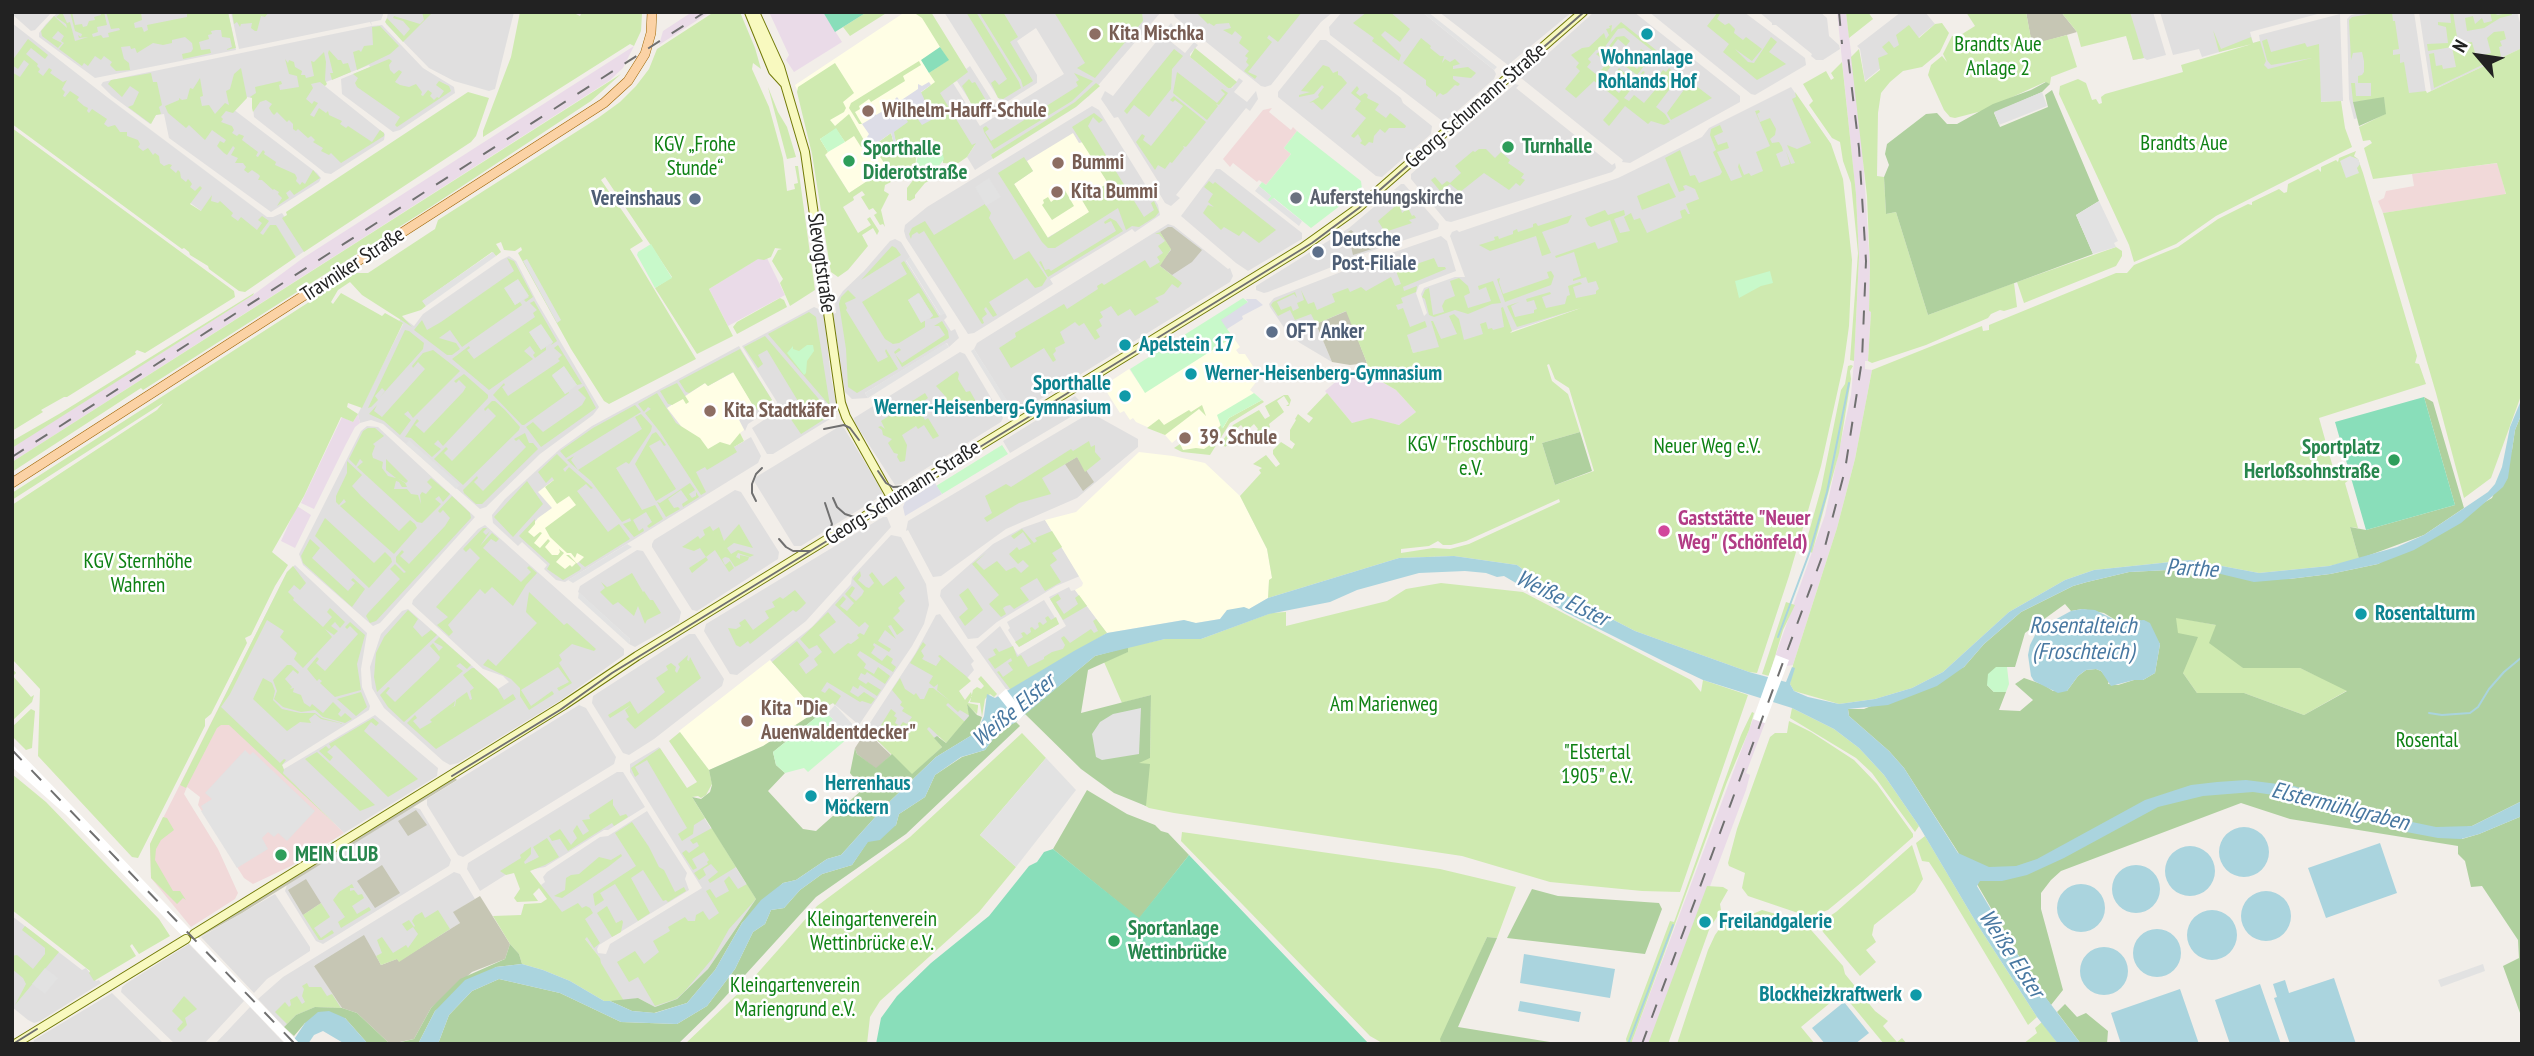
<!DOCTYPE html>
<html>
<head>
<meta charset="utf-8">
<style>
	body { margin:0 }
	#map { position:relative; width:2534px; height:1056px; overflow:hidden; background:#f2eee9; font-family:"PT Sans Narrow",sans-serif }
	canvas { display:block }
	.frame { position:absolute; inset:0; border:14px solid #222; pointer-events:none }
	.north { position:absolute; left:2443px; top:21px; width:70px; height:70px; -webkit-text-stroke:5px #fff; paint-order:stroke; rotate:299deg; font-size:19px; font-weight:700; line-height:28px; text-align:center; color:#222 }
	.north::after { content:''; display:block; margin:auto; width:24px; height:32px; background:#222; clip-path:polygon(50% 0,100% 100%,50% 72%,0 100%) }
</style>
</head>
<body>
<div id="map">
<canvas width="2534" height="1056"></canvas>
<div class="frame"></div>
<div class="north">N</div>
</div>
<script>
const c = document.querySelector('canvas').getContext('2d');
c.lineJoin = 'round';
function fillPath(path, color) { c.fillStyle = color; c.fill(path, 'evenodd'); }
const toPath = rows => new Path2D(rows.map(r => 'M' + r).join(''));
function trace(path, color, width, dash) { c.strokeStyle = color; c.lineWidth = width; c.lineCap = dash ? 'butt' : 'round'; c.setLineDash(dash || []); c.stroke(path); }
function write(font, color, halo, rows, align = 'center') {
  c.font = font + ' "PT Sans Narrow",sans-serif'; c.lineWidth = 5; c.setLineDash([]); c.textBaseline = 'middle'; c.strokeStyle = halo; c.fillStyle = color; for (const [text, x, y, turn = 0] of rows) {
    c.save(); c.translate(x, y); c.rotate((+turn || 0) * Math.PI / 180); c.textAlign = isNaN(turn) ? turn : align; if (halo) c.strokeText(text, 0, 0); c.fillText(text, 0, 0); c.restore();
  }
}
const residential = toPath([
	[12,12,52,12,35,30,31,31,13,15],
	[58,12,228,12,236,50,95,78,39,37,39,33,46,24],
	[231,12,384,12,381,20,371,22,372,26,382,25,423,68,454,87,455,93,400,130,393,132,342,94,341,79,370,67,369,65,326,82,325,86,321,83,385,134,384,140,331,174,325,173,254,117,252,98,247,97,233,109,317,173,321,178,319,182,271,212,169,138,164,114,156,115,150,124,112,96,101,85,103,82,130,76,372,26,370,22,239,49],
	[388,12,514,12,495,89,489,91,454,81,429,68,386,24],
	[944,12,1161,12,1089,96,975,170,967,157,975,145,963,151,928,97,967,72,966,69,970,66,998,110,986,117,981,118,957,81,953,83,980,126,1064,74,1036,28,1017,41,1037,75,1037,83,1007,102,1001,102],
	[1173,12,1333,12,1321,22,1271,85,1265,87,1261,86,1175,17],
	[1342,12,1422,12,1494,70,1496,74,1494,79,1447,120,1441,120,1330,35,1329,27],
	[1439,12,1572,12,1508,65],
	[1594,12,1634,12,1740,96,1740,102,1630,163,1622,162,1623,160,1521,78],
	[1649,12,1744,12,1805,58,1806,65,1755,95,1751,94],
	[1759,12,1820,12,1827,18,1829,36,1839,45,1840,49,1823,60,1816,60,1811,56,1812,54,1776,25,1772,25,1772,23],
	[1901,12,1925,12,1935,24,1865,81,1860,49,1857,46],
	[2120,12,2153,12,2166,55,2147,60,2144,58,2133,60],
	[2160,12,2325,12,2250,32,2253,43,2260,41,2259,35,2340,14,2343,101,2315,102,2262,79,2251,43,2202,57,2199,49,2173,55],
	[2366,12,2414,12,2426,93,2389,111,2354,119,2349,99,2347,19,2351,15],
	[2419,12,2517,12,2522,29,2522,48,2431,91],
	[12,23,107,97,267,217,273,217,282,213,306,250,296,257,275,225,270,226,253,249,12,72],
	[1171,23,1173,26,1165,37,1185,53,1194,42,1198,45,1190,54,1190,57,1228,88,1232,88,1239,78,1243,81,1234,92,1247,102,1256,91,1258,99,1250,111,1246,108,1176,195,1180,198,1171,206,1165,203,1156,188,1159,183,1118,117,1114,118,1101,99,1105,91,1113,96],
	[1320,40,1326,40,1401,98,1403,103,1432,126,1431,134,1382,177,1376,176,1278,97,1278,92],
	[1515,84,1519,85,1516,88,1612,165,1615,163,1616,168,1612,172,1451,222,1446,221,1411,179,1411,174],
	[1791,87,1831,144,1742,215,1695,188,1703,210,1619,295,1512,331,1474,346,1439,348,1413,353,1411,347,1316,324,1332,362,1300,343,1287,332,1270,307,1269,304,1274,298,1377,258,1441,236,1447,241,1456,271,1419,285,1416,293,1424,316,1427,313,1421,294,1424,288,1455,277,1465,277,1450,236,1452,232,1457,230,1459,232,1618,178,1702,137,1709,128],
	[1092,106,1099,110,1158,205,1160,215,1135,232,1132,229,1050,279,1053,284,974,333,968,334,906,238,904,231,905,225,927,207],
	[1216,169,1220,169,1302,233,1302,239,1248,271,1236,263,1181,216],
	[1401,184,1404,184,1439,224,1438,229,1350,258,1347,261,1268,292,1264,293,1256,290,1256,286,1349,228],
	[1168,224,1174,226,1228,269,1230,268,1233,276,1230,282,1018,413,1011,414,1008,411,1011,408,974,349,977,343],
	[895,239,901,242,910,257,906,261,940,315,945,313,947,317,944,320,951,331,955,329,959,338,949,347,947,343,865,393,868,398,852,399,845,392,842,374,833,314,836,313,835,303,843,291,864,271,890,241],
	[509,256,516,261,537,302,599,407,593,415,540,454,486,507,480,509,383,424,371,420,360,423,358,414,403,324,399,321,402,317,414,326,423,314,501,260],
	[814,307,821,310,824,315,831,378,838,410,830,419,773,454,767,454,752,428,774,413,777,402,742,346],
	[739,346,772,400,771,409,748,424,745,431,739,420,683,398,668,408,732,448,751,437,761,456,758,463,565,582,556,580,544,569,547,565,522,542,518,546,493,523,492,515,505,499,560,449,592,426],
	[960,352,965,354,1003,418,1001,422,901,484,895,485,855,423,854,418],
	[1075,396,1085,406,1084,409,1010,453,1003,441],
	[1088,414,1093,414,1138,439,1138,447,1077,498,1006,529,941,576,933,577,908,530,906,531,908,521],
	[367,426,378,427,475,517,380,623,373,626,303,565,299,554,361,431],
	[840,426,844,428,883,492,881,496,801,546,794,546,754,481,756,477],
	[735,490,741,492,779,552,778,559,697,611,692,610,652,547,652,544,654,540],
	[883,517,887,517,891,527,806,621,737,675,730,674,704,631,706,624],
	[1045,520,1080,576,1056,586,997,622,978,638,968,639,940,596,941,590,993,544,1022,528],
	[485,525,624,649,624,655,561,700,458,763,450,765,443,761,384,708,372,688,370,667,381,634,402,611,408,609,498,689,509,682,503,676,483,669,412,604,413,600,478,529],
	[891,535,901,537,926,584,929,605,924,624,912,646,859,725,833,703,817,712,770,660,812,627,851,584,852,577],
	[637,550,643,551,681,612,679,622,635,647,629,644,630,639,578,592,580,586],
	[295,565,367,633,361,669,362,687,370,706,369,710,282,765,284,769,375,715,438,768,437,776,344,833,218,709,287,572],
	[1069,587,1071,591,1075,590,1107,633,1011,690,1006,689,976,647,1000,626,1018,655,1066,626,1049,597],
	[1044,600,1059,624,1019,647,1008,630,1010,628,1007,622],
	[940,614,974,661,971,664,974,670,956,691,970,716,956,734,934,738,919,721,890,753,866,729,915,654,936,615],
	[689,634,695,634,724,679,722,686,654,739,629,755,623,753,592,703,593,696],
	[579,705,586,708,616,757,614,764,463,857,458,855,427,805,427,799],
	[659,747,756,899,708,969,677,999,655,1007,638,998,624,1001,622,999,600,963,600,958,585,939,567,926,541,885,545,882,543,877,547,872,600,837,608,836,647,811,687,873,685,879,689,890,599,945,597,949,598,953,606,954,610,944,702,888,630,772,630,764],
	[617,772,623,772,645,807,608,830,604,830,545,867,507,874,480,891,467,869,468,863],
	[412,807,420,809,451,860,449,866,323,944,316,941,285,891,287,885],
	[454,872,460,874,475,899,454,912,460,923,399,962,314,965,342,1008,315,1007,296,1015,284,1027,258,999,283,977],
	[275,894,310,947,310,951,267,979,254,993,201,937],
	[12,916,82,970,86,968,96,981,99,980,101,983,40,1021,34,1023,28,1020,12,1007],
	[189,944,244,1001,204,1044,175,1044,121,992,122,987,127,983],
	[112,993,164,1044,33,1044,34,1040],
	[250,1007,285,1044,215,1044]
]);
const commercial = toPath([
	[1272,108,1269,112,1291,130,1293,127,1297,131,1284,148,1291,154,1266,185,1259,180,1257,182,1233,163,1230,167,1223,159,1263,110],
	[2498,163,2506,195,2383,213,2378,201,2384,198,2386,191,2414,186,2412,174],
	[218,709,344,833,291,866,253,884,244,878,198,805,200,797,187,787,184,794,218,849,238,893,235,899,191,927,151,878,150,844]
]);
const industrial = toPath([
	[692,12,710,12,659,45,663,31],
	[769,12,823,12,842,42,794,72,786,60,789,55],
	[1837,12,1846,12,1862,141,1870,267,1869,311,1871,312,1868,361,1865,361,1865,369,1872,370,1855,459,1837,528,1793,665,1786,666,1774,662,1776,654,1825,515,1851,395,1854,361,1859,257,1856,196],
	[634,46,623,68,609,81,12,462,12,447,253,295,303,258],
	[765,254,785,295,728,326,709,289],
	[1338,369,1377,379,1396,390,1416,412,1399,425,1370,420,1352,423,1325,391,1339,379],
	[358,414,360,423,355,427,345,446,314,509,301,503,342,417,353,422],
	[297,506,311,515,295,548,281,541],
	[1753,719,1765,723,1746,773,1750,775,1746,790,1651,1044,1631,1044]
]);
const education = toPath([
	[905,12,922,12,957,68,921,92,887,168,849,193,825,154,795,85],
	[1073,133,1079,143,1083,142,1108,183,1082,200,1090,212,1047,238,1014,184,1033,171,1027,161],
	[1233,337,1240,347,1236,350,1239,354,1245,354,1260,377,1250,390,1262,400,1229,418,1210,451,1182,452,1178,438,1172,443,1165,435,1136,422,1133,418,1130,420,1124,411,1120,413,1103,386,1129,369,1145,392],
	[734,372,754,407,751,412,739,420,744,430,740,433,744,441,732,448,710,453,684,430,667,408,705,383,708,386],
	[1139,452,1173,456,1205,463,1240,496,1267,549,1272,578,1269,580,1268,598,1249,609,1227,610,1220,619,1195,623,1183,620,1107,633,1075,590,1082,586,1083,583,1045,520,1076,512],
	[559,476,608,540,564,573,523,536,538,518,552,508,538,492],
	[770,660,817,712,763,746,709,770,679,731]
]);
const construction = toPath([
	[2026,12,2061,12,2077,32,2032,45],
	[1168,227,1172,227,1202,250,1192,262,1172,275,1159,265,1171,250,1160,232],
	[1351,230,1360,237,1375,248,1353,255,1350,242,1345,234],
	[1347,311,1367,363,1350,365,1332,362,1316,324],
	[1077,457,1094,482,1083,491,1065,464],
	[866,731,891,755,876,769,857,754,855,748],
	[449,773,457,780,242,913,189,943,42,1033,36,1028],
	[416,810,427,825,408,836,398,821],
	[382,865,400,893,375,908,357,881],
	[306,879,321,903,303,915,288,890],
	[480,896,510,944,505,959,472,972,431,1008,414,1039,390,1044,357,1013,342,1008,314,966,364,935,381,965,397,959,399,961,460,923,453,912]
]);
const grass = toPath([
	[62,12,67,23,70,22,75,41,88,37,79,38,78,35,81,37,82,34,75,31,70,12,72,12,75,25,82,24,83,27,87,26,89,21,95,20,94,17,101,15,100,12,104,12,107,25,97,27,98,32,92,34,93,37,101,35,103,38,109,37,108,33,120,30,119,28,111,29,106,12,111,14,141,12,142,20,134,23,135,28,142,27,144,32,148,30,147,25,187,17,187,12,228,12,236,48,225,50,232,47,230,38,222,37,221,30,216,30,211,31,212,34,208,35,209,39,199,42,201,50,210,49,211,53,183,59,182,54,191,52,193,49,192,43,185,37,172,40,172,43,163,45,153,43,137,53,135,48,131,49,130,46,121,47,124,59,129,63,130,70,116,71,110,65,112,62,104,56,101,60,95,56,88,66,84,63,82,66,59,49,64,43,61,41,64,36,58,31,52,38,62,43,58,48,42,36,41,31,54,16,67,28,66,24,56,17],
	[232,12,269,12,265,17,261,16,257,31,255,31,251,28,252,23,241,24,240,27,237,22,234,24],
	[422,12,433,12,403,42,385,22,387,18,404,36,410,29,403,21,393,18,394,16,420,24,424,20],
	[520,12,572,12,580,16,582,12,642,14,641,31,634,46,630,44,483,137,483,131,511,57],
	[714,12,740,12,755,48,761,69,753,63,752,69,769,107,783,158,787,191,795,189,794,184,798,183,795,166,798,166,815,290,790,306,780,283,783,279,772,261,778,250,782,249,775,248,771,257,764,260,758,259,709,289,733,336,697,354,655,288,672,277,605,177,601,180,643,241,630,249,696,359,609,404,604,401,571,349,518,253,522,250,521,247,515,251,504,250,501,242,496,244,501,252,496,256,492,252,423,301,426,306,421,310,402,316,412,327,362,295,350,282,338,290,331,302,333,304,341,293,382,316,385,313,403,323,362,408,348,403,347,407,358,414,353,422,341,417,304,496,272,552,288,565,275,586,251,635,245,638,247,643,211,714,205,719,205,726,138,858,132,857,38,756,40,689,12,659,12,505,157,410,163,403,12,500,12,493,320,295,356,273,368,273,435,229,438,220,598,118,620,102,636,86,649,69,657,49],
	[867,12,888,12,850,36,843,27],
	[913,12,931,12,968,72,940,93,972,145,976,143,967,157,957,164,943,163,942,144,933,140,930,148,923,150,916,158,915,176,901,181,894,178,873,146,891,133,894,144,892,146,898,142,896,142,893,132,900,108,935,82,929,73,948,60,922,18],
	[966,12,976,12,1019,82,1021,88,1003,99,998,98,991,83,995,80,999,85,1007,79],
	[979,12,1003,12,1018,37,1010,42,1033,81,1023,87,1021,80],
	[1054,12,1142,12,1143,21,1095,78,1077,68,1085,63],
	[1302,12,1278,42,1269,35,1267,38,1272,42,1248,72,1257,76,1255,79,1244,71,1249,65,1246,62,1248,58,1245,56,1249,51,1239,43,1242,37,1235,31,1232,35,1223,30,1231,28,1229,23,1216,24,1214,26,1209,23,1208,24,1197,13],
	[1367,12,1390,12,1410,29,1400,42,1385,31,1381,35,1401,55,1399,61,1372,41,1374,38,1353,23],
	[1718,12,1720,14,1717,19,1725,25,1729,23,1735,29,1734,33,1743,40,1746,37,1762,49,1752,61,1735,49,1748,62,1754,63,1771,37,1777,42,1769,52,1786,64,1757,80,1723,52,1729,44,1707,26],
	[1846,12,1868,12,1873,19,1849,38],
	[1966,12,2026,12,2032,44,2067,35,2077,67,2051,77,2050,84,2045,82,1982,111,1955,118,1950,117,1944,110,1928,75,1931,65,1942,56,1947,62,1943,54,1952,36,1959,36,1975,26],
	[2061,12,2130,12,2144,58,2133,60,2126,36,2081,47,2077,32],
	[2382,12,2392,12,2393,21,2395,21,2399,49,2393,50,2393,55,2400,54,2400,63,2404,62,2409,93,2426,91,2427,93,2522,48,2522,393,2491,478,2464,498,2436,393,2383,213,2506,194,2497,163,2373,179,2364,148,2372,143,2370,140,2363,141,2359,127,2385,114,2384,98,2353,102,2351,83,2355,83,2356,96,2371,96,2371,83,2358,83,2358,76,2362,75,2364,72,2364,61,2362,52,2353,53,2351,60,2349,20,2352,17],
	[2450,12,2453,12,2458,43,2472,42,2476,57,2491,53,2487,38,2494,32,2504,31,2506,39,2500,41,2502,46,2499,47,2501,56,2434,88,2429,54,2434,53,2436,66,2442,65,2443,69,2456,67,2452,47,2428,51,2427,44,2448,43,2446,27,2438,25,2438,22,2451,23],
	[2490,12,2498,15,2511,12,2512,15,2500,18,2484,28,2467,31,2465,18,2473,16,2475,24,2482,18,2484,23,2492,21],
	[1621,22,1656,50,1654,52,1624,28,1618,29,1604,48,1596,50,1588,59,1591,62,1587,67,1597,75,1607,63,1596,54,1601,51,1612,60,1612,65,1601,79,1605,82,1610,77,1613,79,1609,85,1619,93,1629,80,1619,72,1615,74,1619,68,1633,80,1637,79,1643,71,1645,72,1624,98,1629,101,1634,95,1644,103,1655,90,1643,81,1646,78,1653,83,1663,70,1666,72,1669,68,1679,77,1656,107,1665,114,1670,122,1664,125,1651,121,1648,124,1625,106,1609,126,1603,120,1619,101,1615,97,1594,81,1576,98,1565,89,1580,71,1576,67,1579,63,1571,55,1582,48,1589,47,1604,33,1606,39,1609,35,1606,29,1610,28,1609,26,1612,25,1611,32],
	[1942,23,1949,33,1940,52,1922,67,1903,71,1890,82,1881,93,1878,113,1877,176,1884,177,1886,214,1896,212,1928,315,2014,283,2017,307,2004,311,2000,310,1991,314,1988,318,1926,345,1872,363,1868,361,1871,312,1869,311,1870,267,1867,196,1851,57,1859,49,1865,82,1880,70,1878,58,1888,54,1882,47,1889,41,1894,48,1899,45,1896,35,1909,25,1919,38,1935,24],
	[380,26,399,46,390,54,357,70,353,52,359,50,361,52,364,46,373,45,372,27],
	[2213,30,2221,49,2251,37,2253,43,2260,41,2266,61,2264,65,2268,69,2312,58,2271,65,2267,60,2262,41,2267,39,2271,52,2305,43,2307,47,2319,44,2321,102,2341,101,2345,128,2352,147,2216,216,2176,244,2134,262,2129,245,2059,94,2060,86,2078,79,2086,83,2092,100,2096,99,2099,104,2102,103,2101,97,2105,94,2183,72,2181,65,2252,44,2219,52],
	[1624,36,1630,41,1626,46,1618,39,1611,48,1637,69,1644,61,1637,54,1641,49,1651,57,1637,75,1608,53,1607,49,1616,37],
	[1421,38,1431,46,1430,48,1440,56,1444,56,1442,63,1445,59,1450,62,1455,59,1460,64,1453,66,1453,69,1468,67,1476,73,1471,78,1453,76,1453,79,1460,84,1458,86,1455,85,1447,93,1443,95,1440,93,1436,97,1436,93,1426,85,1426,80,1403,63],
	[28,39,48,55,45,59,31,48,26,54,38,64,37,66,40,69,38,72,43,76,49,68,52,70,50,73,63,82,67,80,62,89,65,92,63,96,65,97,70,91,79,97,77,100,84,106,88,108,87,111,89,113,92,109,107,119,104,124,108,127,115,125,120,132,127,132,127,136,138,140,140,144,138,147,143,151,148,148,153,155,155,153,159,156,160,163,164,166,169,164,172,165,170,168,176,173,178,170,180,172,181,178,186,182,188,179,190,181,192,184,190,187,195,191,200,186,202,188,190,204,201,211,212,195,211,201,218,203,220,201,233,213,231,216,238,221,241,217,257,230,262,223,258,220,262,216,269,221,260,233,263,235,270,225,276,225,296,257,245,292,239,291,209,269,208,266,190,255,189,252,184,248,182,249,12,124,12,72,20,77,29,64,24,60,18,69,12,65,12,61],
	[1195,48,1237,82,1231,88,1228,88,1190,57],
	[1174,49,1183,56,1172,69,1171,89,1149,117,1134,105,1127,114,1124,111],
	[329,50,338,60,341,60,343,64,348,63,351,72,332,80,330,73,333,73,328,53],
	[324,52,326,62,325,80,327,84,325,86,320,82,311,84,313,88,306,99,312,104,314,101,318,103,310,115,314,117,319,108,326,113,328,111,329,115,342,121,340,124,346,128,348,126,372,142,380,130,384,133,384,136,341,163,331,153,329,155,321,151,323,148,313,142,315,140,311,136,308,138,298,129,296,131,293,129,293,124,289,120,287,122,277,112,274,115,272,113,269,108,272,104,266,100,260,102,253,112,252,108,252,98,250,97,256,93,255,87,281,81,282,84,279,85,280,90,299,87,297,76,289,74,285,59,288,63,289,60,294,62,295,67,302,71,301,75,305,75,306,78,314,76,311,61,314,62],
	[389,59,392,61,389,65,390,70,394,74,399,70,402,72,395,82,400,85,409,87,416,84,422,92,421,95,423,96,428,90,432,93,430,96,434,100,437,97,439,98,444,91,436,85,439,81,449,86,451,91,397,127,395,125,400,117,357,87,355,83,358,78,353,74],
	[919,61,921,65,903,76,905,81,871,102,869,99,859,106,860,109,855,112,862,124,859,124,849,108,851,103],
	[1842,62,1856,194,1859,257,1854,361,1850,360,1858,253,1851,183,1843,161,1840,142,1832,138,1809,105,1813,101,1803,84,1826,71,1831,80,1834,78,1831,73],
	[835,63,854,93,843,102,846,108,844,112,830,120,835,126,849,114,866,144,861,147,854,136,845,142,836,129,820,139,828,152,825,155,849,193,884,170,891,182,885,185,884,191,889,194,881,210,885,227,883,224,880,225,874,215,877,213,873,208,869,210,861,197,865,195,862,191,853,197,854,200,843,207,858,233,871,225,867,219,870,217,879,231,877,235,873,228,862,235,868,246,848,270,838,277,831,272,830,267,812,154,797,92,798,87],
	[1323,65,1329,67,1333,73,1338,71,1338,75,1341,76,1347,83,1322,110,1313,102,1309,103,1319,97,1318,95,1324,87,1322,85,1314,94,1299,97,1299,95,1310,92,1301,91],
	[241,68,247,98,233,113,226,111,221,117,223,119,221,122,232,126,234,130,232,133,237,136,239,134,244,136,242,140,258,152,256,156,258,157,263,150,265,152,264,154,276,162,275,165,295,174,297,178,296,181,300,185,302,182,305,184,313,170,320,178,294,195,290,190,286,193,289,198,277,206,282,198,278,194,279,192,274,189,273,190,262,180,258,180,260,176,258,174,252,170,248,173,244,170,246,167,243,163,235,163,238,158,231,155,235,148,233,146,227,155,224,153,217,146,220,141,224,143,226,140,212,130,205,140,189,125,186,128,168,113,165,106,179,100,179,98,182,100,187,99,190,88,193,89,200,78,203,96,200,97,202,106,209,105,215,114,225,103,229,105,226,91,230,89,234,74],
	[1177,72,1217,103,1225,94,1221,90,1222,89,1228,93,1219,105,1216,104,1218,106,1207,120,1173,93],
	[151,73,153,82,157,82,162,105,159,107,161,114,156,115,151,124,128,107,133,105,139,92,130,86,122,97,108,84,111,80],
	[1074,73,1093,81,1072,101,994,149,984,132,983,128,986,126,989,129,985,132,991,141,1078,86,1076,82,1079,80],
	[621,74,591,101,429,208,143,390,141,388,12,472,12,462],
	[1683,76,1712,98,1671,120,1667,113,1686,87,1679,81],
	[969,79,972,83,975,82,990,107,977,115,962,86],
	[1096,83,1100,86,1076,107,993,159,991,155,1075,102],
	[1357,86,1359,89,1356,93,1360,96,1365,93,1368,95,1367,98,1379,104,1375,110,1386,118,1390,113,1404,124,1406,126,1405,128,1389,128,1385,133,1380,129,1374,136,1373,143,1369,142,1365,146,1360,143,1362,141,1358,134,1354,138,1351,136,1366,118,1355,109,1361,101,1351,93],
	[768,87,778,112,787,127,796,157,787,159],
	[468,92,489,98,476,136,471,142,304,252,282,218,287,215,286,212],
	[1795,92,1831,144,1843,179,1852,260,1849,326,1844,362,1821,466,1789,576,1757,673,1749,672,1635,631,1542,583,1517,565,1454,556,1399,558,1268,598,1269,580,1272,578,1267,549,1240,496,1261,473,1259,470,1262,468,1253,464,1266,455,1276,467,1280,464,1273,454,1273,450,1281,442,1292,449,1295,444,1290,440,1290,430,1296,420,1295,419,1298,414,1309,423,1313,418,1307,414,1327,393,1352,423,1371,418,1399,425,1416,412,1396,390,1377,379,1359,373,1359,370,1377,377,1380,374,1364,369,1367,363,1346,311,1316,324,1311,314,1295,320,1290,310,1278,316,1271,305,1273,302,1295,292,1297,298,1294,294,1277,302,1281,310,1291,306,1293,311,1299,308,1297,303,1304,300,1301,290,1308,304,1314,302,1317,310,1335,302,1332,294,1348,288,1350,292,1361,287,1366,291,1391,277,1395,286,1401,284,1396,271,1434,258,1438,267,1445,267,1446,269,1403,287,1404,291,1417,286,1416,292,1401,298,1403,303,1396,305,1398,310,1403,308,1410,327,1425,321,1427,327,1407,335,1413,353,1439,347,1431,321,1433,321,1441,339,1457,334,1449,316,1454,314,1459,319,1464,340,1483,334,1480,324,1486,322,1488,329,1492,328,1493,330,1504,327,1501,308,1503,307,1512,331,1510,333,1581,308,1517,327,1507,306,1519,302,1511,306,1515,317,1534,313,1534,310,1537,309,1534,300,1527,302,1526,299,1550,292,1551,294,1542,297,1546,308,1565,304,1567,296,1570,295,1568,286,1580,282,1582,284,1573,287,1576,298,1596,294,1596,291,1599,289,1596,281,1588,283,1586,277,1573,281,1573,279,1581,276,1574,252,1556,258,1555,256,1595,242,1598,249,1618,242,1610,220,1591,227,1588,225,1585,218,1605,210,1608,215,1624,210,1625,215,1614,219,1620,233,1630,231,1624,217,1631,213,1634,220,1640,218,1647,233,1682,218,1680,211,1685,209,1688,214,1690,214,1686,204,1699,199,1695,189,1686,185,1683,186,1685,190,1679,192,1665,158,1680,150,1690,176,1695,175,1699,183,1720,175,1722,172,1713,152,1716,150,1710,135,1711,129,1720,125,1723,132,1714,136,1718,145,1727,142,1729,148,1717,152,1731,181,1742,177,1738,167,1739,163,1744,175,1749,173,1751,176,1763,171,1756,152,1770,146,1755,111,1759,110,1760,112,1757,114,1760,122,1770,118,1776,129,1775,135,1770,139,1772,143,1779,142,1782,147,1783,151,1776,154,1781,167,1790,164,1786,151,1791,164,1795,163,1787,145,1797,149,1811,143,1792,99,1796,97],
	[1549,364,1555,379,1569,388,1594,471,1555,485,1542,443,1580,432,1568,394,1552,381,1547,365],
	[1559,499,1560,502,1469,544,1450,549,1433,548,1401,553,1401,549,1429,546,1438,541,1443,545,1451,545,1466,541],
	[1174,96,1206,122,1186,147,1183,146,1184,148,1172,163,1170,162,1165,169,1158,165,1155,170,1136,142,1142,134,1145,136,1143,140,1151,146,1183,106,1175,100,1173,102,1170,100],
	[1094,113,1103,120,1099,123,1093,117,1088,126,1144,217,1154,210,1151,203,1154,201,1159,212,1155,217,1139,227,1132,226,1126,230,1118,208,1055,248,1048,248,1042,242,998,173,1024,157,1033,171,1014,184,1048,238,1089,212,1082,200,1108,183,1072,127],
	[12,128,234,291,235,297,145,353,137,350,135,352,136,354,67,397,64,397,41,410,43,412,12,431],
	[1479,149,1486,149,1495,158,1501,152,1510,160,1508,163,1524,174,1521,178,1525,180,1520,186,1516,183,1509,190,1484,173,1460,192,1450,184,1440,191,1431,180,1435,177,1442,185,1447,181,1450,183,1461,173,1455,166,1473,151,1475,152],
	[2356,151,2354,156,2358,159,2363,173,2417,356,2415,363,2419,364,2426,384,2319,418,2334,471,2347,467,2349,480,2345,483,2358,528,2350,527,2359,559,2329,566,2259,573,2190,560,2094,570,2065,580,2009,612,1943,672,1912,688,1875,699,1839,704,1794,691,1790,684,1793,665,1837,528,1855,459,1872,370,1982,326,1983,331,1989,330,1989,325,2116,273,2127,273,2134,265,2178,247,2218,219,2248,204,2252,205,2252,202,2279,189,2284,193,2287,192,2288,184,2318,169,2321,172,2321,167,2336,160,2338,162,2339,158],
	[942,168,945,168,938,176,925,183,915,195,915,198,910,201,907,200,907,188,914,179,936,174],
	[1209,181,1213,184,1215,182,1276,230,1259,243,1243,231,1239,236,1224,227,1221,230,1203,213,1208,205,1214,207,1208,202,1213,194,1204,187],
	[1669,183,1676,197,1642,210,1637,196],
	[1063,187,1074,206,1052,220,1042,205,1044,203,1043,200,1048,197,1051,202,1059,196,1057,191],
	[1399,203,1402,213,1408,208,1412,216,1414,215,1416,218,1409,220,1412,223,1385,232,1378,221],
	[985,204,991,213,989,218,1014,260,1029,251,1047,278,1042,286,1035,288,1027,278,989,302,997,315,993,317,986,307,984,309,987,314,982,318,984,323,982,324,924,231,919,234,917,232,912,235,911,239,909,234,912,228,925,221,934,235],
	[1572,215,1568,223,1542,232,1551,253,1542,256,1536,236,1490,251,1479,245,1495,240,1494,237,1498,236,1499,239,1513,234,1513,231,1517,229,1518,232,1533,227,1533,224,1536,223,1538,226],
	[1110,218,1116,221,1123,231,1048,277,1039,262,1041,261,1045,270,1049,269,1051,271,1116,231,1111,221,1105,224,1104,222],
	[1160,232,1171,249,1160,266,1182,283,1178,288,1172,284,1164,294,1155,298,1159,302,1135,316,1130,309,1118,316,1111,306,1104,310,1100,312,1103,317,1099,320,1102,326,1096,330,1100,337,1095,340,1084,323,1079,326,1075,322,1060,332,1065,343,1055,348,1056,351,1053,354,1056,360,1053,362,1044,348,1011,368,999,348,1016,337,1015,333,1064,304,1067,309,1098,289,1097,286,1102,283,1104,285,1145,260,1150,268,1160,262,1157,257,1163,253,1158,246,1165,241,1159,234,1155,234],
	[892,246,896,248,901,255,861,280],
	[2116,247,2122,251,2122,256,2116,266,2024,303,2017,282],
	[507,258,514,261,533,297,526,302,524,300,529,297,505,288,515,305,520,302,522,305,462,347,450,330,439,338,456,343,460,349,452,355,447,355,414,330,422,320,427,330,441,322,514,271],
	[904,261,939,317,930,319,933,315,918,293,908,300,922,322,925,320,925,327,899,343,893,344,885,339,862,302,907,274,901,263],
	[1551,271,1554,276,1551,285,1505,302,1497,279,1500,278,1499,282,1503,294,1549,278,1547,272],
	[1459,278,1468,286,1470,293,1464,296,1468,308,1491,301,1486,287,1479,290,1478,286,1493,281,1501,303,1492,304,1468,314,1455,310,1434,317,1429,315,1425,299,1422,297,1425,290,1429,288,1433,315,1444,312,1442,306,1445,300,1455,296,1450,281],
	[848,290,856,298,845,303,847,308,846,310,878,362,888,357,885,351,886,349,898,369,857,393,848,387,846,349,839,304,841,297],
	[254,293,253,295,12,448,12,441,59,414],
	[780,298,784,300,787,307,737,334,733,327,737,322],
	[534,301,557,341,551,345,553,342,529,332,541,350,546,347,546,350,535,358,533,355,535,353,530,346,524,351,533,359,489,390,452,359,469,346,470,348,467,350,474,359,535,317,533,313,537,310,530,303],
	[809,312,816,317,830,406,768,334],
	[942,321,948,331,949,338,902,367,894,352,899,348,901,350,895,354,902,363,945,335,939,326,934,326],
	[405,330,409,331,424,343,423,349,380,397,385,391,382,388,375,396,378,400,371,407,368,408],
	[765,336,829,411,831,415,801,434,788,415,801,406,767,350,758,355,763,364,758,368,744,347],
	[558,345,582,384,577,385,564,367,552,376,565,394,569,392,569,393,524,425,522,425,493,395,504,383,505,385,502,387,508,396,560,361,558,359,562,355,554,348],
	[740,349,772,400,773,406,768,411,764,405,739,420,751,413,749,410,754,407,733,372,708,386,705,383,689,393,686,392,679,381],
	[433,350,460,371,413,418,408,411,404,414,411,420,400,435,384,421,369,414,377,405,374,411,382,417,425,369,418,362,413,368,412,366,423,353],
	[1851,365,1853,366,1850,371,1851,379,1839,453,1812,553,1805,546,1821,489,1841,390,1845,384,1848,366],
	[957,371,959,374,958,379,966,392,970,391,982,412,961,410,955,401,945,408,941,400,946,397,936,386],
	[464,374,488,395,488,398,443,446,438,440,434,444,441,449,432,457,411,438,405,437,417,419,419,421,415,425,424,433,463,392,466,387,459,380,456,383,454,381],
	[677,383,689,402,686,404,683,399,672,405,668,404,660,391],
	[584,386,596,408,541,447,526,427,533,422,543,432,582,405,586,398,578,390],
	[657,393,676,423,700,438,708,449,720,442,730,445,740,433,744,441,734,447,737,452,707,470,705,467,696,472,706,492,701,495,660,432,645,413,651,409,648,407,644,412,638,404],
	[925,393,928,398,917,406,925,420,928,418,939,436,933,439,924,425,918,429,916,426,902,435,907,445,905,461,900,462,897,457,898,454,894,453,888,443,892,439,883,435,882,430,878,427,881,426,885,429,881,421],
	[1284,395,1288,395,1291,400,1289,406,1286,406,1289,404,1284,396,1277,401,1284,412,1269,424,1270,427,1254,440,1252,437,1258,429,1254,424,1242,435,1240,432,1244,429,1241,425,1227,437,1230,443,1225,447,1222,442,1233,425,1259,410,1265,419,1270,416,1265,406],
	[1262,400,1264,402,1230,423,1210,455,1182,452,1174,448,1180,444,1183,450,1196,448,1204,449,1210,445,1218,428,1221,425,1223,428,1229,418],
	[492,401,495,401,505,410,520,427,519,430,463,485,434,459,446,447,448,449,444,453,452,461,454,459,496,416,488,408,485,411,484,409],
	[635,405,641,412,566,458,560,451,593,428],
	[1202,405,1206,416,1199,409,1165,435,1147,428,1159,419,1164,425,1189,410,1191,412],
	[641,414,652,426,651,431,629,464,626,462,616,468,642,510,655,505,663,519,649,528,647,526,652,522,646,512,633,520,639,531,643,528,644,531,634,537,623,524,631,521,630,518,622,522,591,481,578,470,567,460,574,456,571,460,578,470,642,429,635,417],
	[368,428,375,428,384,436,373,444,375,446,372,454,373,458,383,462,382,468,388,476,396,478,386,470,386,459,408,481,406,483,397,478,405,483,407,487,402,487,399,482,396,481,394,489,407,489,411,494,418,495,421,504,420,495,422,492,426,494,432,487,427,482,431,478,450,494,443,502,439,496,435,499,441,504,422,523,417,522,357,467,363,462,360,459,356,466,349,459,363,431],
	[656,432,666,445,664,446,660,440,649,446,676,489,656,501,635,464,652,434],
	[525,433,529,443,533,443,538,449,482,504,476,504,464,493,463,490,477,476,478,478,474,482,483,491,526,447,519,439,516,441,514,439],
	[1089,441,1091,447,1095,445,1095,452,1101,459,1085,472,1077,457,1042,478,1051,494,1019,503,987,522,984,518,992,513,985,496,1006,484,1011,487,1071,449,1073,451],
	[557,454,568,465,563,469,565,472,569,467,593,488,591,489,586,484,577,491,608,532,619,524,630,539,585,567,579,562,584,557,577,553,575,558,571,553,567,553,550,537,545,528,576,505,569,496,557,504,545,487,554,480,552,477,546,483,538,472],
	[347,461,362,475,352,486,361,496,399,531,410,520,415,524,417,528,394,554,340,506,346,502,344,499,339,505,336,502,336,496,347,473],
	[527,481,543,504,513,537,494,517],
	[690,483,695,490,689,494,692,498,696,496,696,492,699,497,683,507,682,504,688,500,681,490,668,499,674,508,678,507,680,509,666,517,657,502,660,503],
	[452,496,470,513,471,518,376,621,370,623,366,616,368,613,400,579,390,569,395,564,404,573,406,572,396,562,396,557,402,550,404,552,400,556,409,564,445,526,450,518,443,510,440,513,438,511],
	[325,518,374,563,385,552,391,558,392,562,369,588,315,536],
	[535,519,535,524,528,532,534,537,540,532,542,533,534,543,540,548,548,539,550,541,545,547,552,555,558,555,560,552,559,549,564,553,556,562,565,569,570,565,572,567,576,563,566,555,569,555,581,568,580,570,563,580,547,569,550,564,519,536],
	[739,524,753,548,734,543,727,548,731,554,738,550,754,555,750,557,738,553,736,557,740,559,740,555,749,557,748,560,735,567,729,558,725,557,722,559,725,565,730,561,734,568,729,572,715,550,706,557,708,560,692,573,689,568,706,557,700,548,694,551,682,547,698,536,700,539,705,535,703,530,710,526,713,531,719,527,724,541],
	[483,528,487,528,483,532,486,535,490,531,480,546,492,533,499,539,496,542,491,539,483,548,521,582,531,572,527,568,529,566,537,573,526,585,513,606,492,587,485,594,480,589,448,625,453,632,449,636,437,625,448,617,436,607,480,558,470,548,466,552,463,549],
	[1022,529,1034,543,1037,541,1035,538,1052,531,1062,547,1052,553,1057,560,1050,565,1061,582,1045,591,1037,578,1020,588,1029,600,1014,609,1010,605,1006,606,1003,608,1006,614,1001,617,989,604,999,595,972,564,986,553,976,562,984,570,997,561,1006,571,1015,567,1021,573,1029,566,1023,560,1018,564,1009,554,1017,547,1019,550,1031,544,1023,532,1014,539,1011,536],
	[310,539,320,548,312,558,348,591,355,583,351,580,353,578,365,589,352,607,303,563,301,556],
	[293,566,306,583,300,590,294,585,288,592,294,598,293,600,323,627,332,617,327,612,330,608,345,622,340,628,335,622,331,626,338,631,334,635,325,629,332,637,303,668,294,659,297,653,280,637,284,631,267,620,230,694,221,707,280,763,284,759,286,760,282,765,284,770,283,773,336,825,229,725,221,725,217,728,186,788,180,785,287,572],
	[860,571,861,576,858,580,866,587,869,588,874,583,869,575,872,572,883,586,896,576,905,588,899,593,905,601,898,608,900,611,893,618,904,630,897,635,891,625,888,626,896,639,885,630,878,641,891,649,889,652,874,643,873,645,875,647,871,653,882,661,887,655,893,659,891,663,896,667,893,672,860,651,857,655,866,664,864,668,874,674,878,667,890,676,885,684,867,672,865,675,861,673,858,679,866,684,868,682,881,690,877,696,860,685,858,689,853,686,850,692,858,697,864,692,875,699,871,704,862,701,860,702,827,682,821,691,825,693,829,688,841,696,835,705,833,703,817,712,772,662,797,641,809,656,799,664,806,674,818,665,814,659,822,652,817,645,809,649,800,639,828,612,836,622,819,635,834,654,848,643,851,644,859,638,857,635,860,633,864,635,869,626,865,622,859,627,835,605,843,596,846,599,840,606,847,611,854,603,845,594,852,586,855,588,850,596,856,601,862,595,864,591,853,579],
	[632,573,643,592,644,591,650,600,653,600,661,613,647,620,645,624,638,606,634,616,618,602,613,605,600,592,605,588,601,582,607,587,610,586],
	[1441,583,1523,592,1691,680,1701,692,1703,680,1748,695,1680,892,1642,891,1550,882,1462,856,1174,813,1149,808,1090,774,1099,765,1150,758,1151,695,1122,703,1104,662,1127,652,1128,647,1165,639,1201,639,1271,613,1286,612,1286,626,1387,601,1406,589],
	[968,588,983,610,965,626,959,617,968,609,959,595],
	[795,590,806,603,801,608,796,612,793,610,750,644,748,641,740,647,736,645,728,628,736,629,741,626,739,623,745,619,753,630,769,618,765,611,775,607,772,602,780,597,783,599],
	[529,592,564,625,567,623,596,649,594,651,572,644,559,655,562,660,559,663,572,683,559,691,557,688,569,682,558,667,521,690,531,706,552,691,554,694,529,710,520,696,520,688,511,679,483,665,488,659,496,666,537,623,526,612],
	[1058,594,1061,599,1056,602,1064,614,1078,604,1075,598,1079,595,1087,606,1063,620,1050,599],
	[1786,602,1795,605,1783,630,1769,676,1762,674],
	[408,610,418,619,413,627,422,637,431,630,437,635,377,692,374,677,376,653,384,637],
	[1048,616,1051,620,1056,617,1059,624,1019,647,1015,642,1023,637,1021,633,1024,632,1027,635,1031,632,1030,628,1032,627,1035,630,1039,627,1038,623,1040,622,1043,625,1047,622,1045,618],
	[2175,617,2216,625,2243,668,2300,668,2348,690,2304,715,2244,693,2197,693,2183,673],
	[1096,619,1107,633,1011,690,997,672,999,671,1003,677,1013,670,1008,663,1012,661,1011,658,995,669,988,659,996,655,993,650,996,648,999,652,1013,646,1017,657,1021,655,1028,667,1044,659,1044,657,1052,652,1063,649,1065,645,1061,638,1064,636,1070,643,1091,629,1094,633,1098,631,1093,621],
	[350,622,365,635,357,664,361,690,335,697,320,683,322,681,319,679,317,681,307,669,317,657,319,659,316,663,325,671,350,643,358,634,350,626,347,629,345,627],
	[439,637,471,665,467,669,460,663,456,666,463,671,404,722,388,707,380,695,388,687,390,688,386,693,395,702,439,660,440,657,430,646,433,643,439,651,443,647,434,642],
	[923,642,926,645,921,651,924,656,922,659,936,666,941,659,938,656,940,655,966,676,971,681,959,691,965,700,971,692,972,696,968,703,978,705,978,707,977,714,967,705,970,716,960,710,958,712,948,703,946,705,965,722,946,743,929,727,927,729,942,747,912,775,866,729,876,733,891,709,896,713,894,716,897,718,895,723,900,726,903,722,907,724,912,717,902,711,904,708,900,705,902,702,892,690,900,678,905,689,914,695,916,693,920,699,924,699,929,688,933,688,950,701,937,690,938,684,934,687,929,683,933,676,910,663],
	[688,655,687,660,689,661,690,657,701,678,635,729,626,719,629,717,625,710,631,705,610,718,608,715,630,701,638,714,653,702,665,692,656,678,668,670,666,666,671,663,676,667,675,671,677,673,680,667,678,664],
	[287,665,291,665,299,672,298,674,293,670,285,679,292,687,290,689,294,688,293,692,301,695,304,703,310,707,312,704,323,713,333,702,341,710,338,714,341,717,345,713,352,719,345,723,323,717,315,710,301,712,283,707,274,699,277,691,273,680],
	[12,668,16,673,13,676,31,697,34,695,32,702,12,721],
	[472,668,474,668,497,688,504,700,513,694,516,699,436,749,407,723,415,715,417,718,413,721,420,729,432,722,430,720,455,701,454,706,450,708,455,706,456,700,467,692,470,700,472,699,470,691,474,688,463,675],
	[981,676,997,694,994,697,990,694,985,699,982,717,980,703,970,702,973,690,977,687,981,689,984,686,978,679],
	[263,678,272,683,275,691,273,700,282,709,300,713,315,713,322,718,344,724,321,719,315,714,309,719,311,723,300,722,287,731,253,699],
	[361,692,367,707,356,716,337,699],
	[1792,708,1834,729,1859,748,1884,775,1919,826,1915,832,1872,773,1856,758,1790,718],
	[31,709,35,711,32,748,26,750,12,736,12,727],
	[1752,712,1754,713,1749,730,1727,782,1631,1044,1627,1044,1626,1039,1670,921,1674,922,1741,735],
	[373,718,379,723,376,726,371,722,364,731,418,779,388,797,335,745,327,752,333,757,330,761,319,751,326,746,329,749,331,747,329,744],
	[1789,721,1811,732,1854,760,1877,784,1913,834,1913,837,1862,882,1828,910,1814,915,1804,915,1748,896,1742,888,1745,873,1729,866,1728,863,1737,829,1770,737,1775,733,1787,733],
	[680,732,709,770,712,784,706,795,701,798,698,796,692,797,705,818,694,825,693,834,682,841,678,834,687,828,647,760,635,767,639,774,635,777,631,768,660,748,687,788,697,782,669,741],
	[1022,733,1046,758,980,835,1016,867,979,912,880,1001,870,1017,867,1044,685,1044,747,985,817,906,910,837],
	[317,752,375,805,360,811,305,759],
	[12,774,46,802,159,919,170,936,139,954,132,944,130,946,136,956,94,981,89,973,90,971,12,910],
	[613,799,613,805,620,816,626,814,628,817,614,826,612,823,568,851,560,839,552,841,549,836,560,829,571,845,577,838,573,831,577,825,583,835,589,831,582,820,590,819,589,815],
	[163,817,167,818,174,830,161,840,156,849,155,860,173,891,180,891,186,900,183,898,177,904,151,878,150,844],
	[632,822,649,847,659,867,664,870,675,892,684,887,686,891,668,902,666,900,663,901,643,870,631,878,650,913,638,921,615,884,600,893,604,900,595,906,593,894,636,866,615,833],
	[712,828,736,867,710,883,708,880,718,872,711,864,703,869,706,875,699,880,694,873,708,864,707,862,709,860,704,852,692,859,697,868,693,870,682,853,686,850,689,853,699,846,697,842,693,844,690,840],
	[1182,832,1440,869,1516,887,1497,938,1487,937,1441,1043,1451,1044,1384,1044,1370,1036,1181,841],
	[1925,836,1977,924,2037,1017,2028,1025,1944,885,1929,862,1922,861,1916,843],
	[547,838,559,857,545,865,530,871,562,912,578,903,582,908,586,906,590,908,593,913,585,919,600,943,594,948,587,937,585,939,600,958,601,963,624,1001,604,1001,570,981,543,970,522,964,519,954,510,944,493,916,521,915,524,904,541,903,547,899,539,888,533,894,538,901,517,902,514,898,520,889,514,873,506,875,500,871,521,858,520,855,531,847,531,854,524,862,525,864,539,857,533,847],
	[1912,845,1923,879,1915,892,1874,925,1872,935,1876,942,1866,950,1876,962,1860,976,1823,932,1819,923,1836,912],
	[621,854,622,856,608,867,562,898,554,896,565,890,566,878,571,875,579,874,599,857,611,860],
	[729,876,738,889,747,884,756,899,729,929,712,959,684,992,676,999,655,1006,638,977,629,982,617,962,635,951,644,964,659,952,653,941,670,931,668,927,685,917,688,921,695,921,696,915,703,911,709,920,719,913,706,891,710,889,716,898,729,891,724,881],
	[352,884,354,888,350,888,350,891,354,890,358,895,362,894,364,898,352,906,357,914,369,907,371,910,341,928,338,922,345,917,333,900,339,892],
	[1707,886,1723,887,1728,890,1720,904,1721,910,1709,930,1668,1044,1648,1044],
	[321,903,330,917,314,928,321,938,332,930,334,933,322,940,319,940,303,915],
	[607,906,616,923,622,920,623,922,621,932,612,937,597,913],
	[438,910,450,929,399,962,397,959,381,965,376,956,382,953,377,940,382,937,393,953,406,945,408,948,418,934,413,927,407,931,402,924,409,920,414,927,415,926,412,921,415,916,422,912,425,918],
	[1762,910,1804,922,1843,966,1845,974,1875,1011,1888,1021,1883,1026,1897,1042,1902,1038,1907,1044,1884,1044,1842,993,1801,1027,1815,1044,1677,1044,1708,950,1715,935,1727,918,1741,919],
	[25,926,59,952,15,1005,26,984,23,978,12,969,12,956,17,955,33,969,45,954,45,948,22,930],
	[307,983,309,987,321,987,327,996,332,994,341,1008,315,1007,296,1015,287,1024,275,1012,285,1002,289,1007,291,1005,290,1000,297,996,302,1004,305,1002,302,996,304,989,302,986],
	[184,996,197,1009,185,1018,187,1025,180,1032,177,1029,183,1022,172,1011],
	[2042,1022,2058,1044,2023,1044,2037,1033,2035,1028]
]);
const forest = toPath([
	[2046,82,2050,84,2042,92,1994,113,2000,127,2048,107,2045,95,2052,90,2099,201,2076,215,2093,254,1928,315,1896,212,1886,214,1884,177,1889,165,1885,154,1887,144,1926,114,1937,113,1947,124,1957,124,1993,104,2031,90],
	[2384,97,2386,114,2359,126,2353,102],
	[2424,397,2433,402,2464,508,2424,535,2359,559,2350,527,2366,530,2455,505],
	[2522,413,2522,801,2472,826,2461,828,2462,839,2479,834,2522,816,2522,1013,2520,1013,2503,966,2519,958,2518,940,2482,886,2471,887,2465,861,2458,854,2458,846,2290,819,2241,803,2061,871,2051,880,2041,893,2041,909,2063,990,2051,1005,2034,982,1963,860,1904,768,1889,751,1849,716,1848,709,1864,709,1964,667,1984,644,2021,612,2073,586,2087,582,2129,572,2188,569,2289,579,2330,574,2378,564,2492,498,2512,450,2515,430],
	[2065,604,2071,611,2082,609,2104,613,2119,622,2140,620,2160,644,2155,673,2143,680,2134,680,2118,685,2108,684,2109,680,2101,671,2096,669,2086,670,2078,676,2067,691,2053,691,2044,685,2024,678,2015,684,2033,700,2020,711,1999,710,2006,692,1994,692,1987,685,2007,667,2015,667,2025,633],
	[2176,618,2216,625,2209,643,2243,668,2300,668,2347,691,2304,715,2244,693,2197,693,2183,673,2198,637,2178,633],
	[1580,432,1592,471,1555,485,1542,443],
	[1128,647,1128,652,1088,670,1081,713,1151,695,1150,758,1139,763,1150,764,1146,806,1114,793,1081,769,1025,714,1095,656],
	[967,704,977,715,982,717,977,732,936,757,887,804,841,855,827,859,796,880,783,883,742,923,715,970,687,1003,654,1013,632,1011,610,1001,638,998,655,1007,677,999,708,969,756,899,692,797,701,799,710,792,712,785,709,770,763,746,814,713,819,715,773,752,776,765,785,773,768,791,803,829,816,831,863,789,850,773,855,748,857,754,876,768,892,754,912,774,942,747,934,738,937,736,946,743,969,716],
	[1016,722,1020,726,906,834,816,897,715,1008,678,1044,438,1044,449,1015,472,991,499,979,560,993,621,1022,677,1024,707,1006,735,969,753,932,765,924,771,910,784,908,800,890,822,874,852,865,868,841,896,825,899,814,925,797,935,775,962,757,985,750,999,731],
	[1087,790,1127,814,1155,825,1161,831,1168,833,1189,855,1139,919,1053,849],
	[1532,889,1558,896,1659,903,1662,909,1645,954,1507,938],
	[1487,937,1497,938,1458,1027,1562,1044,1441,1043,1440,1039],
	[510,944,519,954,522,964,496,967,435,1011,418,1044,392,1044,414,1039,431,1008,460,979,505,959],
	[2065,1004,2077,1017,2086,1013,2108,1031,2107,1044,2081,1044,2057,1012],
	[315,1007,342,1008,357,1013,390,1044,368,1044,345,1018,305,1023,294,1036,284,1027,296,1015]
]);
const park = toPath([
	[836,128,845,142,828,152,820,139],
	[1297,131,1361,181,1362,189,1311,228,1274,198,1270,202,1267,200,1271,196,1259,186,1262,182,1266,185,1291,154,1284,148],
	[933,145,941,148,944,159,936,170,924,174,918,171,916,164,918,156],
	[651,244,672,278,655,288,637,255,638,252],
	[1770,271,1773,283,1761,286,1739,298,1735,281],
	[1243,298,1248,302,1227,329,1233,337,1145,393,1130,369],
	[807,345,813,345,814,351,807,361,806,373,804,375,787,353,793,346,793,349,799,351],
	[1254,393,1262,400,1229,418,1222,429,1217,415],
	[1002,445,1008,454,942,494,936,486],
	[1996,667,2007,667,2009,684,2006,692,1994,692,1987,685,1988,674],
	[827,714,833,719,837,731,847,735,847,739,808,772,804,768,785,773,776,765,773,752,819,715]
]);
const pitch = toPath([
	[823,12,867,12,835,32],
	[940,47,949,60,929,73,921,60],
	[2424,397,2455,505,2366,530,2335,422],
	[1053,849,1139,918,1189,855,1369,1044,876,1044,881,1018,897,996,931,963,989,916,1029,866,1037,862,1044,852]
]);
const parking = toPath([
	[1422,12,1428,12,1497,67,1494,70],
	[2042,92,2047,106,1999,125,1994,112],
	[2350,156,2358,159,2360,164,2357,168,2359,173,2346,178,2340,161],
	[989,178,1001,197,986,206,975,187],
	[1259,186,1271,196,1268,200,1269,202,1273,198,1302,221,1299,226,1255,191],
	[2099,201,2118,241,2114,243,2116,247,2093,254,2076,215],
	[493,252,496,256,426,306,422,301],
	[910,257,945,313,941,316,906,260],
	[527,259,561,320,557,323,523,261],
	[518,279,529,296,515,305,504,288],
	[919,293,933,316,921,323,908,300],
	[541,324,553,342,541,350,529,332],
	[946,343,949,347,868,398,865,393],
	[974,349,1012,408,1008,411,971,351],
	[564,366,577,385,565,394,552,375],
	[409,440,460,485,456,489,406,444],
	[627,544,632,547,573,583,568,580],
	[579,592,630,639,629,644,578,598],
	[835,705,855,727,845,739,830,723,833,719,827,714],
	[1141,708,1139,754,1102,760,1096,757,1092,734,1100,722,1113,714],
	[245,750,250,755,253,752,315,811,287,841,278,833,274,837,268,832,262,838,268,849,237,868,201,811,203,810,201,806,212,799,205,793],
	[1046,758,1076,790,1016,867,980,835],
	[2483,964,2485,971,2441,987,2438,980],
	[45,968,58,978,45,994,32,984]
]);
const plaza = toPath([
	[929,82,931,85,921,92,933,119,922,125,907,104,900,109,908,122,894,132,896,142,894,144,891,133,873,146,867,137,869,134,862,124,872,118,871,114,873,112,876,115,897,103,895,99,897,97,900,101,918,89,918,84,922,86],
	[1246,299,1256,299,1263,305,1242,316,1243,319,1227,329,1221,320,1248,302],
	[935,483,942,494,905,516,903,507,905,502]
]);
const water = toPath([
	[2522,398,2522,413,2515,430,2508,478,2503,487,2461,523,2414,550,2378,564,2330,574,2289,579,2254,582,2204,570,2188,569,2129,572,2087,582,2073,586,2021,612,1984,644,1964,667,1937,686,1888,705,1848,709,1849,716,1889,751,1904,768,1958,853,1989,867,2016,866,2037,859,2145,800,2191,785,2217,782,2246,780,2294,786,2393,818,2436,827,2472,826,2522,801,2522,816,2479,834,2461,839,2438,838,2396,830,2340,810,2294,798,2253,792,2203,796,2158,807,2064,858,2027,875,2002,881,1980,881,1977,886,2034,982,2081,1044,2058,1044,2037,1017,1977,924,1919,826,1884,775,1859,748,1834,729,1792,708,1703,680,1663,661,1567,613,1504,576,1497,577,1486,573,1465,571,1419,573,1357,590,1330,602,1269,614,1201,639,1165,639,1095,656,1016,722,999,731,985,750,961,757,935,775,925,797,899,814,896,825,880,840,868,842,852,865,822,874,800,890,784,908,771,910,765,924,753,932,735,969,707,1006,677,1024,621,1022,560,993,499,979,472,991,449,1015,438,1044,418,1044,435,1011,465,980,496,967,522,964,543,970,570,981,604,1001,610,1001,632,1011,655,1013,687,1003,715,970,742,923,761,900,783,883,796,880,827,859,841,855,887,804,936,757,977,732,984,716,987,694,995,698,1074,651,1107,633,1184,620,1196,623,1220,619,1227,610,1244,607,1249,609,1268,598,1399,558,1454,556,1517,565,1540,582,1635,631,1749,672,1786,682,1792,667,1795,668,1790,684,1794,691,1808,697,1839,704,1875,699,1912,688,1943,672,2009,612,2065,580,2094,570,2190,560,2259,573,2329,566,2397,547,2424,535,2488,492,2495,484,2502,467,2510,427],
	[2082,609,2095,610,2119,622,2144,620,2150,623,2160,644,2155,673,2143,680,2134,680,2111,686,2101,671,2096,669,2086,670,2078,676,2067,691,2058,693,2034,681,2031,676,2028,655,2030,645,2038,629,2071,611],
	'2219 852a25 25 0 1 1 50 0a25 25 0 1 1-50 0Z',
	[2380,843,2397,893,2326,918,2308,868],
	'2165 871a25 25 0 1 1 50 0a25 25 0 1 1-50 0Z',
	'2112 889a24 24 0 1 1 48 0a24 24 0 1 1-48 0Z',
	'2057 908a24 24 0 1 1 48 0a24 24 0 1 1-48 0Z',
	'2241 916a25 25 0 1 1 50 0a25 25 0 1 1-50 0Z',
	'2187 935a25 25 0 1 1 50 0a25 25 0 1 1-50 0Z',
	'2133 953a24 24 0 1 1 48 0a24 24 0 1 1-48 0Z',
	'2080 971a24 24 0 1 1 48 0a24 24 0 1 1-48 0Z',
	[1524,954,1615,969,1610,998,1520,983],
	[2334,978,2356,1044,2290,1044,2274,998,2277,997,2273,984,2285,980,2289,993],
	[2260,984,2281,1044,2230,1044,2215,1000],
	[2180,989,2199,1044,2121,1044,2111,1013],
	[1520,1001,1581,1012,1579,1022,1518,1011],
	[1844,1002,1869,1033,1855,1044,1825,1044,1812,1028],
	[329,1011,345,1018,368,1044,345,1044,323,1031,314,1035,308,1044,291,1044,305,1023,318,1012]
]);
const pier = toPath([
	[1776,655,1789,660,1765,723,1753,719],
	[1006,689,1025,714,1018,721,998,696],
	[12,744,74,808,300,1044,286,1044,66,815,12,767]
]);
const stream = toPath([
	[1778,637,1810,551,1827,492,1849,383],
	[2429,713,2442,715,2470,713,2478,707,2489,689,2504,672,2522,657],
	[1628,1044,1673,925]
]);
const secondary = toPath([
	[749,12,773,71,784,83],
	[755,12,780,67,805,152,841,403,846,417,892,499],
	[194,934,564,705,637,656,1302,248,1358,208,1583,12],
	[15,1044,186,939]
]);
const primary = toPath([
	[12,483,604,103,628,81,645,54,651,33,652,12]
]);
const tram = toPath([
	[824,429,844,425,850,428,859,440],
	[878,471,886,483,893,487,911,486],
	[833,498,837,507,845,514,854,517,864,515],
	[756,501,752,493,752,484,756,474,762,468],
	[825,503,832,524,826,538],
	[779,539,786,547,793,551,810,551],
	[452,776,560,710,612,673,1312,243,1359,208,1584,12],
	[13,1044,37,1029]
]);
const rail = toPath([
	[1839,12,1842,44],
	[12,457,705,12],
	[12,750,295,1044],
	[1642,1044,1823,554,1845,470,1862,360,1866,261,1859,148,1848,56]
]);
const markers = [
	[1095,34,7,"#8d6e63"],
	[1647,34,7,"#0f9aa8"],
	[868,111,7,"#8d6e63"],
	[1508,147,7,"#2e9e5b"],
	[849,161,7,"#2e9e5b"],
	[1058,163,7,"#8d6e63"],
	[1057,192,7,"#8d6e63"],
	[1296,198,7,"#6b7280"],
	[695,199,7,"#5c6f8a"],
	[1318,252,7,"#5c6f8a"],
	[1272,332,7,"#5c6f8a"],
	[1125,345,7,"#0f9aa8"],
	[1191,374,7,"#0f9aa8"],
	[1125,396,7,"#0f9aa8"],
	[710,411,7,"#8d6e63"],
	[1185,438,7,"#8d6e63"],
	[2394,460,7,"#2e9e5b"],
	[1664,531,7,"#d1479c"],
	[2361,614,7,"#0f9aa8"],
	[747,721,7,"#8d6e63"],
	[811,796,7,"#0f9aa8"],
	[281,855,7,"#2e9e5b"],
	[1705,922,7,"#0f9aa8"],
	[1114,941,7,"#2e9e5b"],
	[1916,995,7,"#0f9aa8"]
];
const educationNames = [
	["Kita Mischka",1109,34],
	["Wilhelm-Hauff-Schule",882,111],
	["Bummi",1072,163],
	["Kita Bummi",1071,192],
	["Kita Stadtkäfer",724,411],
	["39. Schule",1199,438],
	["Kita \"Die",761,709],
	["Auenwaldentdecker\"",761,733]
];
const parkNames = [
	["Brandts Aue",1998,45],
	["Anlage 2",1998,69],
	["Brandts Aue",2184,144],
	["KGV „Frohe",695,145],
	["Stunde“",695,169],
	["KGV \"Froschburg\"",1471,445],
	["e.V.",1471,469],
	["Neuer Weg e.V.",1707,447],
	["KGV Sternhöhe",138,562],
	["Wahren",138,586],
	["Am Marienweg",1384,705],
	["Rosental",2427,741],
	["\"Elstertal",1597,753],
	["1905\" e.V.",1597,777],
	["Kleingartenverein",872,920],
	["Wettinbrücke e.V.",872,944],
	["Kleingartenverein",795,986],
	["Mariengrund e.V.",795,1010]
];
const cultureNames = [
	["Wohnanlage",1647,58,"center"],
	["Rohlands Hof",1647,82,"center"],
	["Apelstein 17",1139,345],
	["Werner-Heisenberg-Gymnasium",1205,374],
	["Sporthalle",1111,384,"right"],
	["Werner-Heisenberg-Gymnasium",1111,408,"right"],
	["Rosentalturm",2375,614],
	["Herrenhaus",825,784],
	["Möckern",825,808],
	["Freilandgalerie",1719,922],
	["Blockheizkraftwerk",1902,995,"right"]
];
const streetNames = [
	["Georg-Schumann-Straße",1476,106,-41],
	["Slevogtstraße",821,263,82],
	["Travniker Straße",353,265,-33],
	["Georg-Schumann-Straße",903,493,-32]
];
const leisureNames = [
	["Turnhalle",1522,147],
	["Sporthalle",863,149],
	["Diderotstraße",863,173],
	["Sportplatz",2380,448,"right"],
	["Herloßsohnstraße",2380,472,"right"],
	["MEIN CLUB",295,855],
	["Sportanlage",1128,929],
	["Wettinbrücke",1128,953]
];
const worshipNames = [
	["Auferstehungskirche",1310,198]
];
const serviceNames = [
	["Vereinshaus",681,199,"right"],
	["Deutsche",1332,240],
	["Post-Filiale",1332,264],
	["OFT Anker",1286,332]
];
const hotelNames = [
	["Gaststätte \"Neuer",1678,519],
	["Weg\" (Schönfeld)",1678,543]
];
const waterNames = [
	["Parthe",2192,569,3],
	["Weiße Elster",1562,599,26],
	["Rosentalteich",2083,626],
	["(Froschteich)",2083,652],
	["Weiße Elster",1014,711,-40],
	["Elstermühlgraben",2340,807,14],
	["Weiße Elster",2011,954,57]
];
fillPath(residential, '#e0dfdf');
fillPath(commercial, '#f1d9d9');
fillPath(industrial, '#eadbe8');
fillPath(education, '#fffee5');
fillPath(construction, '#c6c6b4');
fillPath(grass, '#cfeab0');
fillPath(forest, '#afd09e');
fillPath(park, '#c8f9ca');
fillPath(pitch, '#89deba');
fillPath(parking, '#e2e2e2');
fillPath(plaza, '#dddde7');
fillPath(water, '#aad4de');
fillPath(pier, '#fff');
trace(stream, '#aad4de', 2);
trace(secondary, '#727a07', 10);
trace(primary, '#9d6402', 10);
trace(secondary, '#f8f9bf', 8);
trace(primary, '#fbd2a5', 9);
trace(tram, '#707070', 2);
trace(rail, '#707070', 2, [14, 14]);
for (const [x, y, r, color] of markers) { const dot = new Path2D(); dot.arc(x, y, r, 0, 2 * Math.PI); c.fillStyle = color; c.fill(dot); trace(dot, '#fff', 2.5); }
write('bold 21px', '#785e54', '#fff', educationNames, 'left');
write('21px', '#0e8113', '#fff', parkNames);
write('bold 21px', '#0d838f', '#fff', cultureNames, 'left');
write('21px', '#222', '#fff', streetNames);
write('bold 21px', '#27864d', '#fff', leisureNames, 'left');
write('bold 21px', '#5b616d', '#fff', worshipNames, 'left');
write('bold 21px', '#4e5e75', '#fff', serviceNames, 'left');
write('bold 21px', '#b23c85', '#fff', hotelNames, 'left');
write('italic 23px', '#4878a1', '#fff', waterNames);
</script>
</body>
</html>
